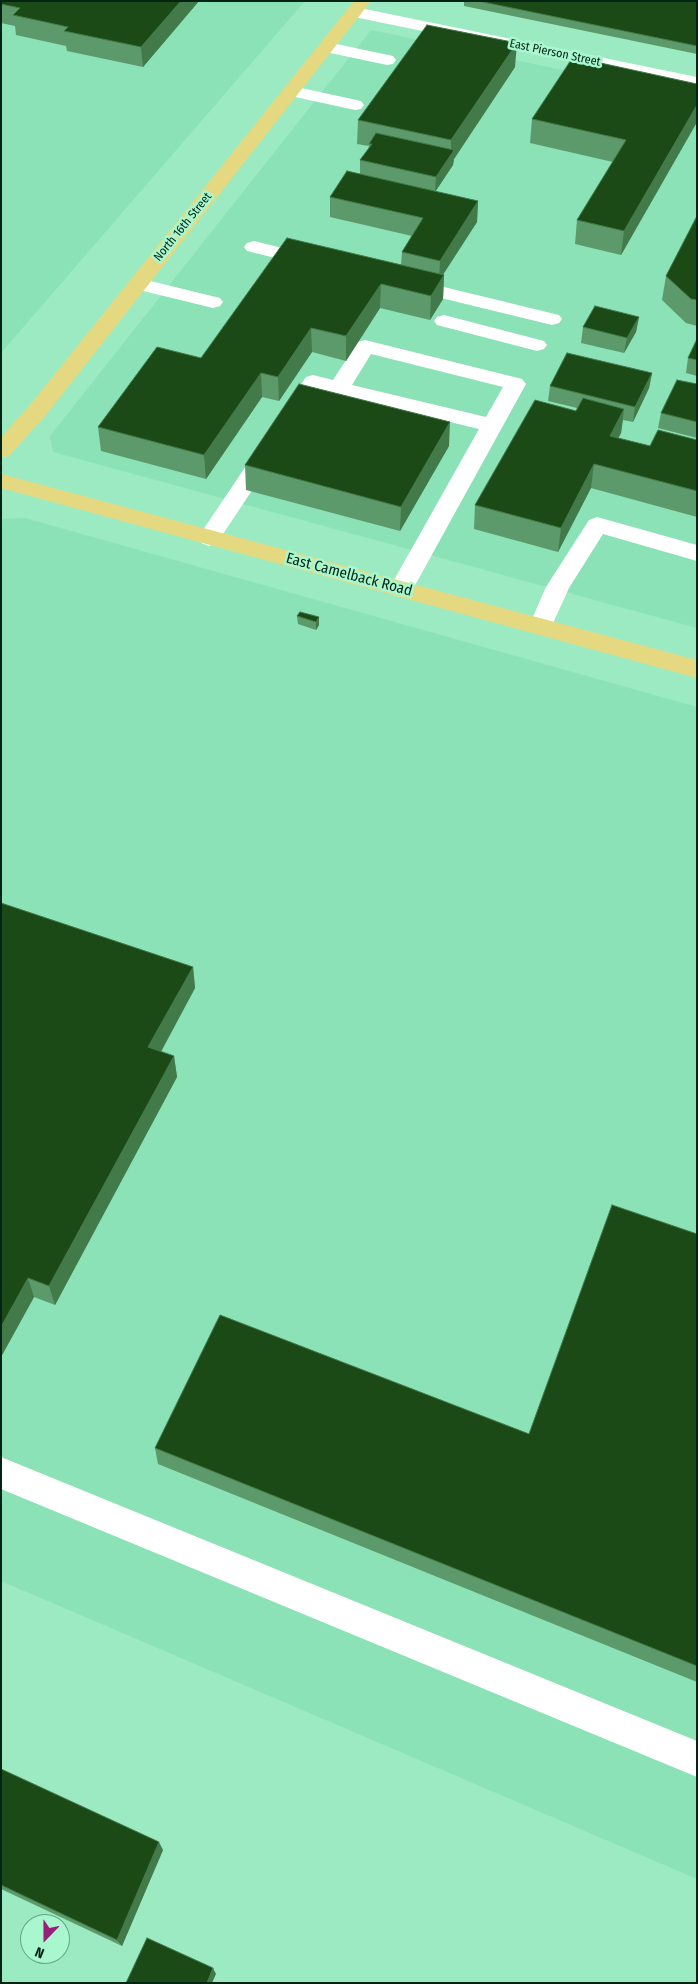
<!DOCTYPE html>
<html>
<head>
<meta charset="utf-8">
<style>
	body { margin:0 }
	#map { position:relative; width:698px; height:1984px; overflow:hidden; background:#9ceac2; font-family:"Fira Sans Condensed",sans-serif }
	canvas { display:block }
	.frame { position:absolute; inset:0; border:2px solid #022415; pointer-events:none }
	.north { position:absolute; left:20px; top:1914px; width:50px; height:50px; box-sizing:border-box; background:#a8f7cf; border:1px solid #66a385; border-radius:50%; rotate:202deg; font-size:14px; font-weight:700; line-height:20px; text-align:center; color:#022415 }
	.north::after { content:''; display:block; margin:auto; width:18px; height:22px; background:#981e78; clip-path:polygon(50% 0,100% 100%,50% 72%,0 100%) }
</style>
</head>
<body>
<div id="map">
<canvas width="698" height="1984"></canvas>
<div class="frame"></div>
<div class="north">N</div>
</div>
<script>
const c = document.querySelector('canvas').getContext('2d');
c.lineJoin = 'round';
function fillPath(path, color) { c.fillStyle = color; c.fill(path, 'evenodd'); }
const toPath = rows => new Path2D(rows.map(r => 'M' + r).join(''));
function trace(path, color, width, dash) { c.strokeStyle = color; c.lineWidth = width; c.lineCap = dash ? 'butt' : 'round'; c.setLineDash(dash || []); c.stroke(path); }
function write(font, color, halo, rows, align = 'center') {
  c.font = font + ' "Fira Sans Condensed",sans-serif'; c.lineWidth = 5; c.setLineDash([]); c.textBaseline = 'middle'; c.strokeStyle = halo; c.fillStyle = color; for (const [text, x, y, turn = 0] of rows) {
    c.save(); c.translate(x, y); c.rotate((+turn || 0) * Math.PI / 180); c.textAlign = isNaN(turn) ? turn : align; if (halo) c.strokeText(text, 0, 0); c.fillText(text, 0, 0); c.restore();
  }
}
const built = toPath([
	[1,1,305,1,1,353],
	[371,30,697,98,697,628,53,452,50,436],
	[25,518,697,707,697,1879,1,1581,1,519]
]);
const minor = toPath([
	[355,7,697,77,697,87,349,16,346,12,349,8,355,7],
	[327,42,393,56,396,60,393,64,387,65,321,51,318,47,321,43,327,42],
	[292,86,361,101,364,105,361,109,355,110,286,95,283,91,286,87,292,86],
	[254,241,319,257,322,261,319,265,312,267,247,251,244,247,247,243,254,241],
	[138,278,220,298,223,302,220,306,213,308,131,288,128,284,131,280,138,278],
	[407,278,559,315,562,319,559,323,552,325,400,288,397,284,400,280,407,278],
	[444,315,544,341,547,345,544,349,537,351,437,325,434,321,437,317,444,315],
	[365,340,522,379,526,384,413,589,409,595,401,597,393,595,389,589,479,429,318,390,298,422,290,424,282,422,279,417,306,377,313,375,333,380,358,342,365,340],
	[371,354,503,387,486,417,352,385,371,354],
	[266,446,274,448,277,453,217,543,209,546,201,543,198,538,201,533,258,448,266,446],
	[597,517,697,545,697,561,603,534,569,588,549,632,541,634,533,632,529,626,546,587,589,520,597,517],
	[1,1457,697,1741,697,1777,1,1489,1,1457]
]);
const major = toPath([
	[354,1,371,1,46,415,9,456,1,458,1,437,30,405,354,1],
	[1,474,697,660,697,678,1,488,1,474]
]);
const wall = toPath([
	[1,1,199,1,143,67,67,51,66,46,16,35,15,26,1,23],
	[464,1,697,1,697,54,464,6],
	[515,67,454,159,453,165,435,192,478,201,477,222,443,274,444,275,443,299,430,320,380,308,346,361,312,352,279,401,262,397,206,479,101,451,98,427,201,358,401,265,402,252,412,236,330,217,330,197,360,174,360,160,368,149,369,146,357,144,358,120],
	[697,84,697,122,621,255,575,244,577,220,613,162,530,143,532,119],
	[697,216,697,326,686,323,662,300,666,276],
	[639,317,636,332,624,353,581,343,583,327],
	[697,339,697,376,686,373,688,358],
	[652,373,649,388,633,422,623,420,621,433,618,438,650,446,697,440,697,517,591,488,558,552,474,529,475,505,576,411,577,408,548,401,550,386],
	[697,384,697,438,658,428,661,413],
	[449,446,400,531,246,490,245,465],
	[297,616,319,617,319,625,316,630,298,624],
	[1,903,193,967,195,988,161,1052,174,1056,177,1077,55,1305,34,1297,1,1357],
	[697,1234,697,1682,158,1464,155,1448,529,1434],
	[1,1769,163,1850,122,1946,1,1889]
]);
const shadedWall = toPath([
	[181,1,199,1,143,67,141,47],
	[517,43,515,67,454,159,453,165,435,192,436,177,451,155,451,140],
	[697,105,697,122,621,255,624,231],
	[478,201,477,222,439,281,440,261],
	[444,275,443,299,430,320,431,296],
	[381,284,380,308,346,361,346,336],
	[639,317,636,332,624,353,627,338],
	[311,328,312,352,279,401,278,377],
	[261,373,262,397,206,479,204,455],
	[652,373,649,388,633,422,635,407],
	[624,409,621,433,607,460,610,436],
	[450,422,449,446,400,531,401,507],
	[594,464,591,488,558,552,561,528],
	[319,617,319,625,316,630,316,622],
	[193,967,195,988,152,1068,148,1047],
	[174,1056,177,1077,55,1305,49,1286],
	[28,1278,34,1297,1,1357,1,1327],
	[159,1842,163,1850,122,1946,117,1940],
	[213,1968,216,1974,212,1983,207,1983]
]);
const building = toPath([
	[1,1,181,1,141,47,64,31,68,27,13,15,20,8,1,4,1,1],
	[478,1,697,1,697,46,478,1],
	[427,25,517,43,451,140,358,120,427,25],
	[573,57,697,84,697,105,624,231,577,220,626,140,532,119,573,57],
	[376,133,454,150,436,177,360,160,372,144,369,144,376,133],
	[347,171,478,201,440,261,402,252,423,218,330,197,347,171],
	[697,216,697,300,691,299,666,276,697,216],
	[287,238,444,275,431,296,381,284,346,336,311,328,278,377,261,373,204,455,98,427,157,347,201,358,287,238],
	[595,306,639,317,627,338,583,327,595,306],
	[697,339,697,360,688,358,697,339],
	[567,353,652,373,635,407,550,386,567,353],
	[677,380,697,384,697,422,661,413,677,380],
	[299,384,450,422,401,507,245,465,299,384],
	[583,398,624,409,610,436,650,446,658,430,697,440,697,491,594,464,561,528,475,505,535,400,576,411,583,398],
	[300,612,319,617,316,622,297,616,300,612],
	[1,903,193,967,148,1047,174,1056,49,1286,28,1278,1,1327,1,903],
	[612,1205,697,1234,697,1666,155,1448,220,1315,529,1434,612,1205],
	[1,1769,159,1842,117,1940,1,1885,1,1769],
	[147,1938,213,1968,207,1983,126,1983,147,1938]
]);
const farStreetnames = [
	["East Pierson Street",555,53,12],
	["North 16th Street",183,227,-51]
];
const streetNames = [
	["East Camelback Road",349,575,15]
];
fillPath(built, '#8ae2b6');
fillPath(minor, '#fff');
fillPath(major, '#e4d980');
fillPath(wall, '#5c9a6c');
fillPath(shadedWall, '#427a4a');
fillPath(building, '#1c4a16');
trace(building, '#427a4a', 1);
write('12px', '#022415', '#a8f7cf', farStreetnames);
write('15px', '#022415', '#a8f7cf', streetNames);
</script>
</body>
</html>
